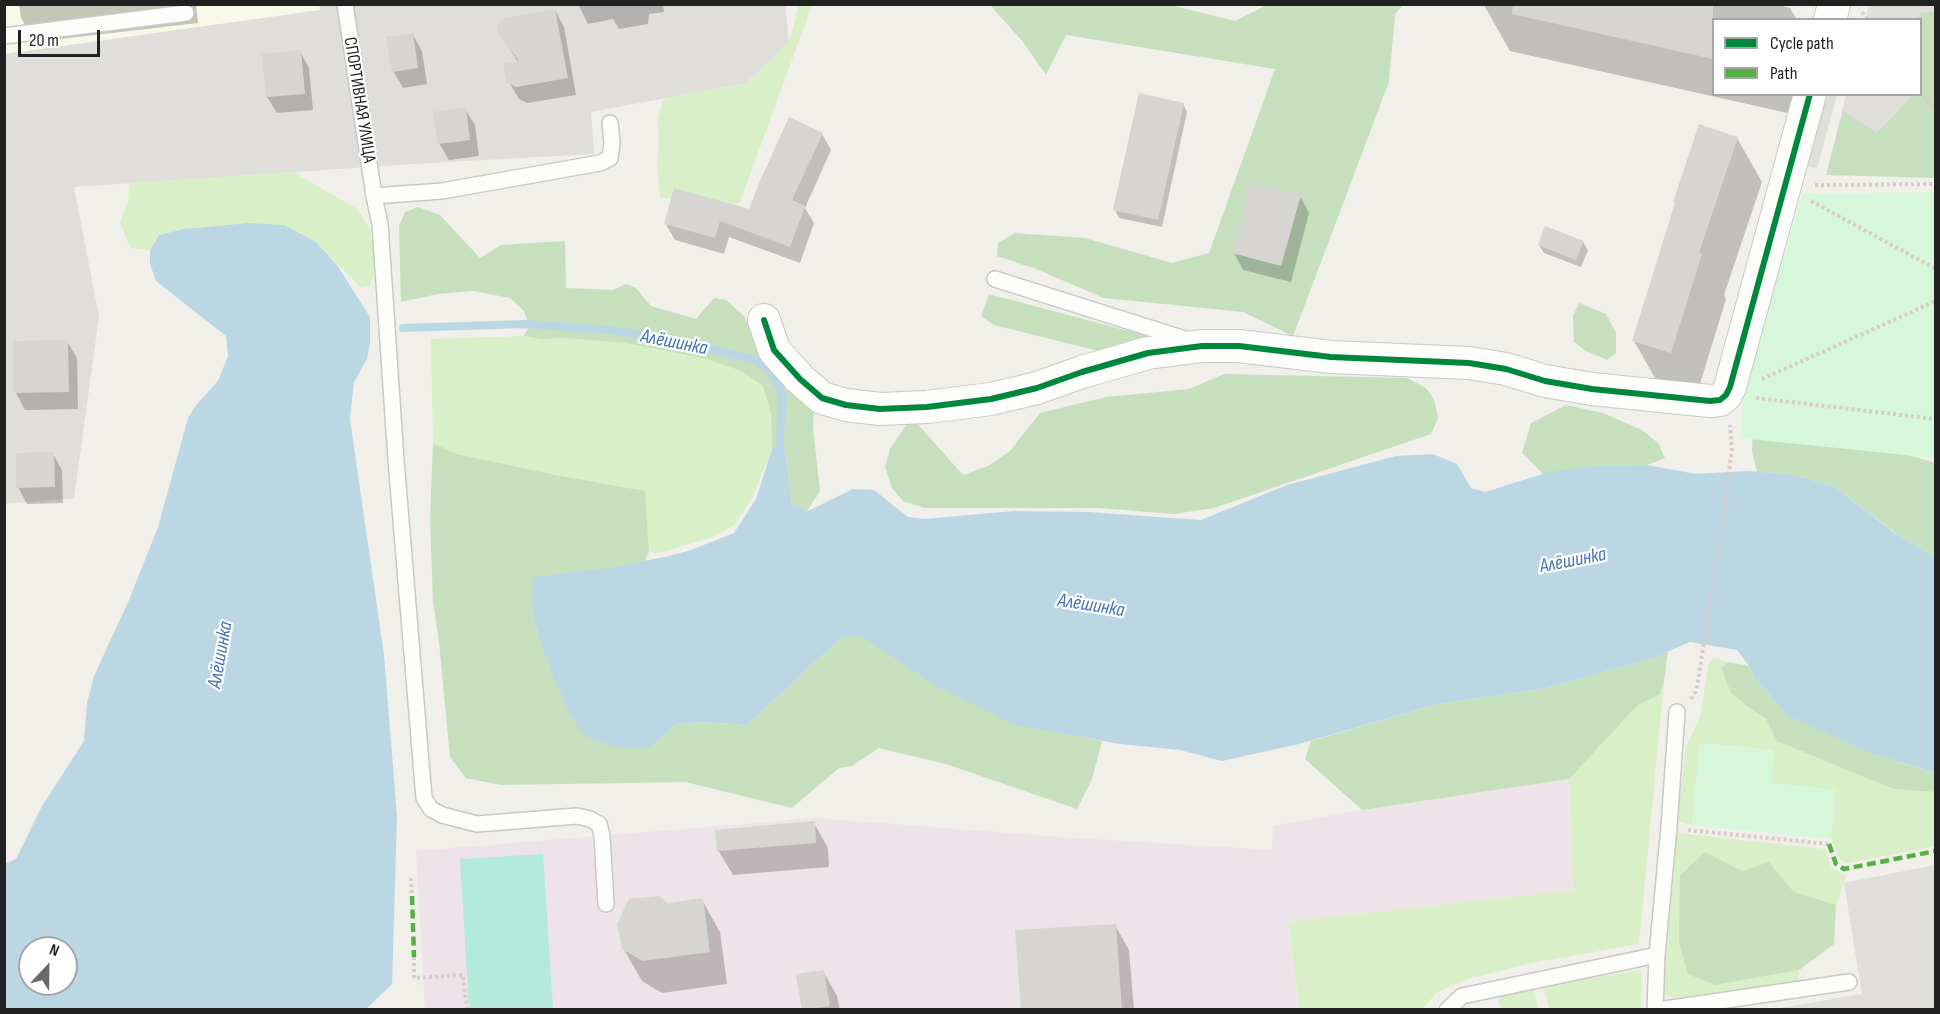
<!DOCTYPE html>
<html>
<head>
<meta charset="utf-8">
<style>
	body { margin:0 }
	#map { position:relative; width:1940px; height:1014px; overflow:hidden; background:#f0efea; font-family:"Sofia Sans Condensed",sans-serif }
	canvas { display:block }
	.frame { position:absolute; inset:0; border:6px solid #212121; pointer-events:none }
	.legend { position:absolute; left:1712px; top:18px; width:210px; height:78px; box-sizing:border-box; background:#fff; border:2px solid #a6a6a6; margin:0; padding:8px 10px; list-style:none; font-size:18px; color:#212121 }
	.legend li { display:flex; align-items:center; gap:12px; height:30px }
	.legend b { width:30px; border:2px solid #a6a6a6 }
	.north { position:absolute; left:18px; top:936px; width:60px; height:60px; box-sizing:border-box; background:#fff; border:2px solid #a6a6a6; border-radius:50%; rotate:22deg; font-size:16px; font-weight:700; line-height:24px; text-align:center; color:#212121 }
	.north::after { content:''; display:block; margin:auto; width:21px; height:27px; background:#696967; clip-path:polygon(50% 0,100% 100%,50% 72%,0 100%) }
	.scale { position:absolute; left:18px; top:30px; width:82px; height:27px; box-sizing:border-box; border:3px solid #212121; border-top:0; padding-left:8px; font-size:18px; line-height:21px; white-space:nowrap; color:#212121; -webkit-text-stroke:4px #fff; paint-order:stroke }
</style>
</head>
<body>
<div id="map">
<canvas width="1940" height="1014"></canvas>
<div class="frame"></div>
<ul class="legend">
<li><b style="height:8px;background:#00873e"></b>Cycle path</li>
<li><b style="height:8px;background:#55b145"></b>Path</li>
</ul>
<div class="north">N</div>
<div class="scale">20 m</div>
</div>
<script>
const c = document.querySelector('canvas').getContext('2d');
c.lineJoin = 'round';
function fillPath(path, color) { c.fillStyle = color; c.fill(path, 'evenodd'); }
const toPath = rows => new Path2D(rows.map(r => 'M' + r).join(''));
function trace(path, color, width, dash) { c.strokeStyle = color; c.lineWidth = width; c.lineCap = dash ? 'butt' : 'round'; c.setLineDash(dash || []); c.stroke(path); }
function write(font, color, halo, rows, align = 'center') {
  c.font = font + ' "Sofia Sans Condensed",sans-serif'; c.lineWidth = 4.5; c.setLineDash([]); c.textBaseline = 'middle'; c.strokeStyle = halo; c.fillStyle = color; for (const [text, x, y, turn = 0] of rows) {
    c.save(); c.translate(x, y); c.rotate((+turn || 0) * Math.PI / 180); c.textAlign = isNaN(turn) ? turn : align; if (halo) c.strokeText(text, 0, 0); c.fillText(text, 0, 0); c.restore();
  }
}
const residential = toPath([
	[5,5,785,5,789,42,746,83,591,112,594,154,397,165,74,187,99,317,74,498,5,504],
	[1869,5,1935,5,1935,175,1826,175,1846,95,1920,94,1920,20,1866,19],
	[1935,865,1935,1009,1775,1009,1862,994,1844,883]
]);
const industrial = toPath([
	[1569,779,1573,890,1288,922,1298,1009,425,1010,416,851,816,818,1059,837,1272,850,1273,826,1362,810]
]);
const education = toPath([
	[319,4,320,10,5,54,4,5]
]);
const grass = toPath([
	[799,5,812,5,740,202,716,214,683,200,660,197,657,164,659,146,658,118,664,98,746,83,789,42],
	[293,172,357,209,369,227,373,245,374,271,370,286,361,288,316,242,248,223,184,229,159,235,150,250,130,248,120,222,128,201,130,183],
	[524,336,541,339,565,338,626,343,703,358,742,370,763,386,771,414,772,449,752,498,734,525,716,536,656,554,649,551,645,491,556,475,457,454,433,443,431,339],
	[1714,658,1729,662,1722,667,1731,693,1747,706,1766,719,1778,741,1893,789,1935,792,1935,846,1847,863,1840,859,1831,839,1835,790,1771,783,1774,750,1700,743,1692,825,1677,822,1686,747,1700,717,1709,663],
	[1664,681,1639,944,1531,963,1468,979,1437,992,1422,1009,1299,1009,1288,922,1573,890,1569,779,1637,706,1660,694],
	[1677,833,1825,849,1832,868,1846,876,1836,905,1794,892,1769,862,1715,985,1799,970,1798,981,1674,998,1663,994],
	[1641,970,1641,1009,1549,1009,1544,986],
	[1534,988,1538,1009,1501,1009,1498,1001,1501,995]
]);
const forest = toPath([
	[990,5,1170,5,1235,21,1263,7,1264,5,1403,5,1395,14,1389,82,1293,336,1243,312,1104,298,1036,269,997,256,998,243,1015,233,1085,238,1172,263,1209,253,1275,69,1066,35,1046,75,1023,42],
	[1935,11,1935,178,1826,175,1843,111,1877,133,1913,95,1920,94,1920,20,1917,19,1921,13],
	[418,207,440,215,480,258,501,245,565,241,566,288,613,290,626,284,636,288,651,306,696,319,714,298,726,300,744,316,757,346,814,402,813,427,820,491,807,511,792,504,785,449,780,444,772,449,771,414,763,386,742,371,703,358,626,343,565,338,541,339,524,336,530,325,523,310,510,298,473,291,438,294,401,302,399,226,405,212],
	[989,294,1151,337,1119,354,1098,351,994,325,981,316],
	[1579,303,1606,314,1616,333,1616,353,1607,360,1586,351,1574,342,1573,316],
	[1224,374,1407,378,1426,388,1434,399,1438,418,1431,434,1214,508,1174,514,1098,508,924,508,903,501,892,488,885,467,890,449,906,425,915,421,963,475,988,466,1010,451,1040,413,1106,397,1189,389],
	[1566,405,1603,413,1642,430,1658,443,1665,458,1647,465,1591,466,1543,474,1522,453,1531,423],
	[1754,408,1935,463,1935,557,1897,534,1835,487,1790,474,1757,472,1752,451],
	[433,443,457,454,556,475,645,491,649,551,645,561,608,568,531,604,537,633,562,696,650,748,675,725,701,722,747,725,841,638,861,635,935,686,1015,724,1102,741,1092,779,1077,809,949,765,879,748,852,766,839,768,792,808,685,782,501,785,466,778,450,757,439,642,433,602,430,519],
	[1668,651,1664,681,1660,694,1637,706,1569,779,1362,810,1305,759,1311,741,1438,704,1546,688,1653,658],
	[1729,662,1749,666,1755,679,1768,692,1785,714,1900,762,1935,773,1935,792,1893,789,1777,741,1766,719,1747,706,1731,693,1721,667],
	[1705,852,1742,871,1769,862,1794,892,1836,905,1834,944,1799,970,1715,985,1688,974,1679,943,1680,876]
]);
const park = toPath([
	[1935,192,1935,458,1740,438,1744,397,1749,376,1802,194],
	[1700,743,1774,750,1771,783,1836,790,1831,839,1692,825]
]);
const pitch = toPath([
	[543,854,553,1009,469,1009,460,859]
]);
const parking = toPath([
	[1819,95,1837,95,1817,169,1800,164]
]);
const water = toPath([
	[248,223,284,225,316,242,337,265,370,317,370,343,367,359,354,382,350,419,384,655,397,816,392,984,366,1009,5,1009,5,864,16,859,42,806,84,741,87,703,94,676,129,600,158,527,188,418,196,405,218,381,228,356,226,336,156,281,150,264,150,250,159,235,184,229],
	[30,948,66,948,66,984,30,984],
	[780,444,785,449,792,504,808,511,853,489,874,490,908,517,924,519,1014,511,1089,512,1201,520,1287,485,1396,456,1433,454,1457,464,1471,488,1485,492,1549,472,1591,466,1647,465,1696,474,1746,471,1790,474,1835,487,1892,531,1935,557,1935,773,1863,750,1785,714,1768,692,1755,679,1749,666,1737,650,1690,642,1653,658,1546,688,1438,704,1299,744,1222,761,1180,750,1120,744,1015,725,935,686,861,636,841,638,747,725,701,722,675,725,650,748,614,747,583,735,569,713,551,670,537,633,531,604,533,577,608,568,669,556,691,550,734,533,756,499,772,449]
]);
const shadow = toPath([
	[19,4,196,4,198,23,35,42,21,18],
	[578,4,663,4,664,12,649,14,648,24,619,29,613,19,588,24],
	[1485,4,1775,4,1790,8,1797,20,1714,20,1714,94,1806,94,1801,116,1510,51,1485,7],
	[555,10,564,27,576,95,527,103,519,99,509,82,518,62,499,33],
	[413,35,422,51,427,84,403,88,393,71],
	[300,51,309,68,313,110,277,113,267,97],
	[1183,104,1187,112,1162,227,1119,218,1115,210],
	[465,109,475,125,479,156,449,160,439,143],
	[822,134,831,150,805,208,814,223,800,263,729,237,724,254,675,240,665,223,750,211],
	[1737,138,1762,182,1724,295,1726,299,1696,397,1659,385,1634,341,1676,205,1674,202],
	[1300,196,1309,213,1291,282,1243,270,1234,253],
	[1583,242,1588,250,1581,267,1544,253,1539,245],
	[67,341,77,358,78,409,25,410,16,393,15,342],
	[53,454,62,470,63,503,27,504,18,487],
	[814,823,828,848,829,867,733,875,718,850],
	[702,900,720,932,727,984,662,993,642,981,623,948,667,905],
	[1115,925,1129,950,1134,1010,1022,1010],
	[823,971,837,996,840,1010,803,1010]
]);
const stream = toPath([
	[403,328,525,324,612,330,683,342,751,359,769,369,783,395,779,454]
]);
const building = toPath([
	[1513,4,1713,4,1713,59,1512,14],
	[555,9,568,78,516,87,507,83,503,64,519,61,497,33,498,25,505,18],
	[413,33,418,68,392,72,386,37],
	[301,50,305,94,266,97,262,54],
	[1139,93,1184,103,1158,220,1113,210],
	[466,107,470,140,438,144,433,112],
	[789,117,823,133,792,200,805,206,790,247,720,221,715,238,664,224,674,188,749,209,760,181],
	[1699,124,1738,137,1699,253,1702,254,1671,353,1632,341,1675,203,1673,202],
	[1251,182,1301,195,1281,266,1232,253],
	[1545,226,1584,241,1576,260,1538,245],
	[68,340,69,392,14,393,13,341],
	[54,452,55,487,16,488,16,453],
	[815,821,816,843,717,851,715,830],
	[659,896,667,903,703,898,710,952,643,961,622,949,617,924,629,899],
	[1116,924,1122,1010,1021,1010,1015,930],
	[824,970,830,1006,802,1010,796,974]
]);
const path = toPath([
	[1862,12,1867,20],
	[1920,91,1936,111],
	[1815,185,1936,184],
	[1811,201,1936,269],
	[1762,379,1936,301],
	[1756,398,1936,419],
	[1691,699,1695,693,1698,682,1732,450,1730,425],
	[1688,830,1829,844],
	[411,878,412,896],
	[414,957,414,978,463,975,467,1010]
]);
const service = toPath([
	[345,4,374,196,380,224,396,460,424,798,431,809,442,815,477,824,577,816,590,819,599,824,602,836,606,904],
	[4,36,186,13],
	[374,196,442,191,600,163,610,158,612,143,610,123],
	[995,279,1188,340],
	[1447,1010,1462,996,1657,955],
	[1655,1010,1657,955,1669,827,1677,712],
	[1658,1010,1849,982]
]);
const minor = toPath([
	[1830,20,1834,4],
	[764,320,774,350,800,379,822,398,846,405,880,409,927,407,991,399,1037,388,1082,372,1148,353,1202,346,1239,346,1331,357,1469,363,1506,369,1545,381,1592,389,1710,401,1720,400,1726,395,1730,387,1810,94]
]);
const quiet = toPath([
	[1829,844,1836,864,1844,869,1936,851],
	[412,896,414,957]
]);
const cycleway = toPath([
	[764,320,774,350,800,379,822,398,846,405,880,409,927,407,991,399,1037,388,1082,372,1148,353,1202,346,1239,346,1331,357,1469,363,1506,369,1545,381,1592,389,1710,401,1720,400,1726,395,1730,387,1810,94]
]);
const streetNames = [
	["СПОРТИВНАЯ УЛИЦА",359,100,81]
];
const waterNames = [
	["Алёшинка",674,343,11],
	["Алёшинка",1573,561,-11],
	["Алёшинка",1091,606,9],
	["Алёшинка",221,655,-80]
];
fillPath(residential, '#dfdedb');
fillPath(industrial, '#eee3e8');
fillPath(education, '#f7f8e7');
fillPath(grass, '#d8efc7');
fillPath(forest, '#c6e0be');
fillPath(park, '#d7f7db');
fillPath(pitch, '#b3ead9');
fillPath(parking, '#dededb');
fillPath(water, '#bcd7e4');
fillPath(shadow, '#0003');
trace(stream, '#bcd7e4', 8);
fillPath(building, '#d7d5d1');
trace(service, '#c8c8c6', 18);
trace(minor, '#c8c8c6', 34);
trace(path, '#d9ccc8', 4, [3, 3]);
trace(service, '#fdfdfc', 15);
trace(minor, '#fdfdfc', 32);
trace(quiet, '#55b145', 4.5, [9, 4.5]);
trace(cycleway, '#00873e', 6);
write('18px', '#212121', '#fff', streetNames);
write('italic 20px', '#4572ba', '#fff', waterNames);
</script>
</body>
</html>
